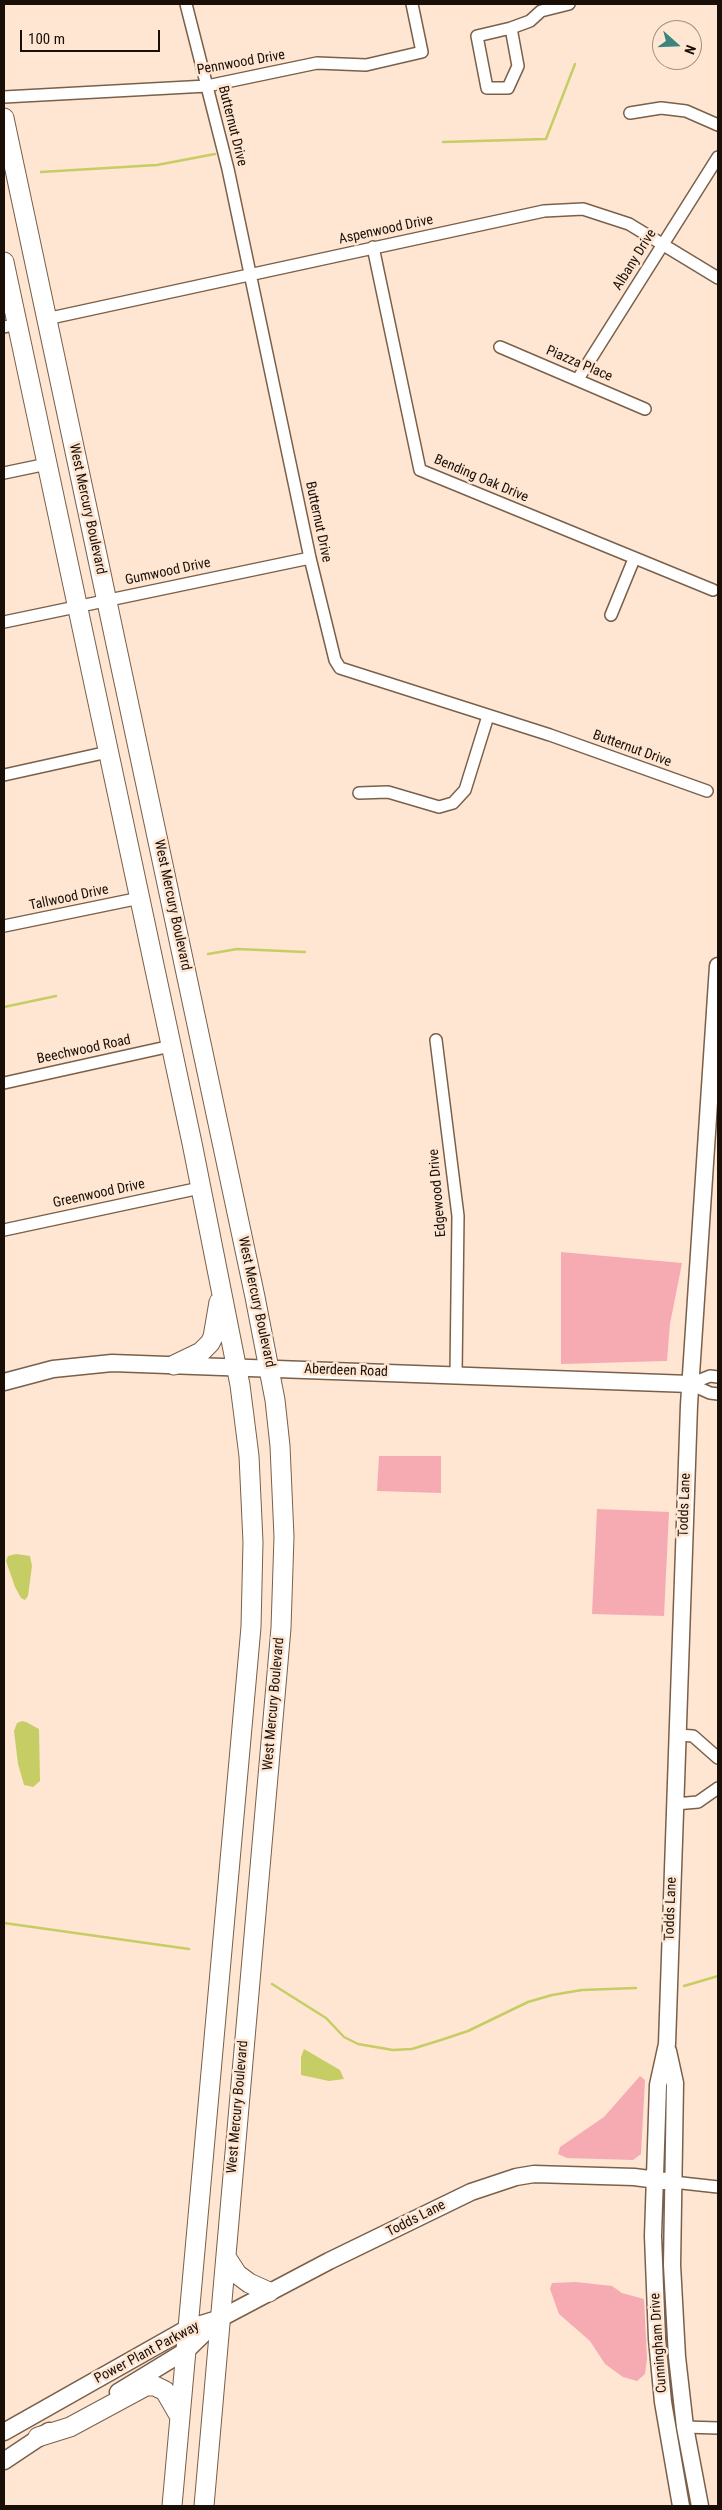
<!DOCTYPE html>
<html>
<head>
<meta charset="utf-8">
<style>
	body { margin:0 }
	#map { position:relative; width:722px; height:2510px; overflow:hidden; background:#fee6d2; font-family:"Roboto Condensed",sans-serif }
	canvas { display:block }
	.frame { position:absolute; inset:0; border:5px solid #190f07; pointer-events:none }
	.north { position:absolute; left:652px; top:20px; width:50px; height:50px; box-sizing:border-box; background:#fee6d2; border:1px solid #a29081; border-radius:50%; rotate:110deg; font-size:14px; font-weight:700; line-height:20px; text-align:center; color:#190f07 }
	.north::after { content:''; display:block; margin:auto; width:18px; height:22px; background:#3d847e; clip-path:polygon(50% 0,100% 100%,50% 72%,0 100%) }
	.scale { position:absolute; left:20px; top:30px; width:140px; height:22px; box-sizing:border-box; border:2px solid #190f07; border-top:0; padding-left:6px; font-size:15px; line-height:18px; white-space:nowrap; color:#190f07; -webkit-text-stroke:4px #fee6d2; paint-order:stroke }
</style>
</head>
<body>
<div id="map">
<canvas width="722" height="2510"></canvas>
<div class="frame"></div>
<div class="north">N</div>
<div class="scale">100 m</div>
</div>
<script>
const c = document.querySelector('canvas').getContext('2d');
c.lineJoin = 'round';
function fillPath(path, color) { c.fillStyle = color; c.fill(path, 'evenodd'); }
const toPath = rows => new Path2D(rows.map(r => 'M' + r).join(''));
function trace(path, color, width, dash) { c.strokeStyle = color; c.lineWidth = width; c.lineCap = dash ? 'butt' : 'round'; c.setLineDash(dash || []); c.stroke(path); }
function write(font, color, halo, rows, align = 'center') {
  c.font = font + ' "Roboto Condensed",sans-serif'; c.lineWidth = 5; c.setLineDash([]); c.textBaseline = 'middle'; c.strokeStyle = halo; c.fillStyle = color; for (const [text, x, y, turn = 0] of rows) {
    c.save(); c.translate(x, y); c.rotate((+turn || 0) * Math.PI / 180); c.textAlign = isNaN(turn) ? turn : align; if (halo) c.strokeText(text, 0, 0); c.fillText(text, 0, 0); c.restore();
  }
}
const green = toPath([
	[561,1252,682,1263,670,1324,667,1361,561,1364],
	[379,1456,441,1456,441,1493,377,1491],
	[597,1509,669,1512,664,1616,592,1614],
	[640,2076,645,2080,641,2154,633,2160,567,2158,558,2154,560,2147,604,2117],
	[576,2282,612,2286,622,2293,644,2299,647,2359,645,2374,637,2381,623,2377,605,2364,590,2341,559,2314,550,2289,552,2283]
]);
const water = toPath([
	[16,1554,30,1556,32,1566,28,1596,25,1600,21,1598,15,1587,6,1561,8,1556],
	[22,1721,26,1722,39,1729,40,1781,33,1787,24,1785,18,1764,14,1731,17,1723],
	[304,2049,340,2070,344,2079,329,2081,301,2075,301,2057]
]);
const stream = toPath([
	[443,142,546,139,575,64],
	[41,172,157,165,215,154],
	[208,954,237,949,305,952],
	[4,1007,56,996],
	[4,1923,189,1949],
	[272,1984,326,2018,344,2037,358,2044,393,2050,412,2049,441,2040,468,2031,528,2002,552,1995,582,1990,636,1988],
	[684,1986,718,1976]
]);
const minor = toPath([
	[186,4,228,169,310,558,335,660,340,668,550,735,707,791],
	[511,28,518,66,508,88,487,88,477,36,511,28,530,21,541,11,569,4],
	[4,97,207,86,317,63,366,65,422,52,412,4],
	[630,113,661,108,686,111,718,125],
	[373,247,420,470,713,590],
	[46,319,544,211,583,209,629,224,718,278],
	[4,327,17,324],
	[500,347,645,409],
	[578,379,718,157],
	[4,473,47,464],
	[611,615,634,559],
	[4,622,310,558],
	[4,775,108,752],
	[359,793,388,792,439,807,453,803,465,790,488,716],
	[4,926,140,898],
	[436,1040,458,1216,456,1374],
	[4,1083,171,1046],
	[4,1230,200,1188],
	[690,1384,710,1393,718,1394],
	[690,1384,710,1376,718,1377],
	[677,1735,693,1736,718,1758],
	[675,1804,698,1802,718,1788],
	[673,2182,718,2187],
	[685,2427,718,2428]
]);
const secondary = toPath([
	[4,1382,53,1369,112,1363,690,1384],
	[668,2051,675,2083,672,2265,677,2357,685,2427,700,2506],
	[118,2392,187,2350,217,2321],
	[4,2432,188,2328,221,2318,329,2261,471,2192,516,2177,534,2174,634,2177,673,2182],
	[4,2461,49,2431],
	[681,2506,663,2402,657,2339,653,2236,658,2085,667,2044,689,1405,718,966]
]);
const trunk = toPath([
	[4,118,255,1297,275,1400,280,1446,284,1537,281,1628,204,2506],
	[4,262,192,1143,240,1385,249,1456,253,1542,251,1627,172,2506],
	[174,1365,201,1352,210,1343,213,1337,219,1302],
	[226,2257,237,2274,249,2283,269,2292],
	[38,2437,70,2427,146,2386,155,2386,165,2391,180,2417]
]);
const streetNames = [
	["Pennwood Drive",241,63,-10],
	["Butternut Drive",232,126,76],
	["Aspenwood Drive",386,230,-12],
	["Albany Drive",635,260,-58],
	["Piazza Place",579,364,23],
	["Bending Oak Drive",481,479,23],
	["West Mercury Boulevard",87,509,78],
	["Butternut Drive",318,522,78],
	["Gumwood Drive",168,572,-12],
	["Butternut Drive",632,749,20],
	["Tallwood Drive",69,898,-12],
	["West Mercury Boulevard",172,905,78],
	["Beechwood Road",84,1050,-12],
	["Edgewood Drive",438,1193,-95],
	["Greenwood Drive",99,1194,-12],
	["West Mercury Boulevard",256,1302,78],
	["Aberdeen Road",346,1371,2],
	["Todds Lane",685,1505,-88],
	["West Mercury Boulevard",274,1704,-85],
	["Todds Lane",671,1909,-88],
	["West Mercury Boulevard",238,2107,-85],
	["Todds Lane",416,2219,-27],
	["Cunningham Drive",659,2343,-94],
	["Power Plant Parkway",147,2353,-28]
];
fillPath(green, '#f6abb3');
fillPath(water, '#c6cd64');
trace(stream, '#c6cd64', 2.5);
trace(minor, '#7a604a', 14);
trace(secondary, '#7a604a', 19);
trace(trunk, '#7a604a', 21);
trace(minor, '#fff', 11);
trace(secondary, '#fff', 16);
trace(trunk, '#fff', 19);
write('14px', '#190f07', '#fee6d2', streetNames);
</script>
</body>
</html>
